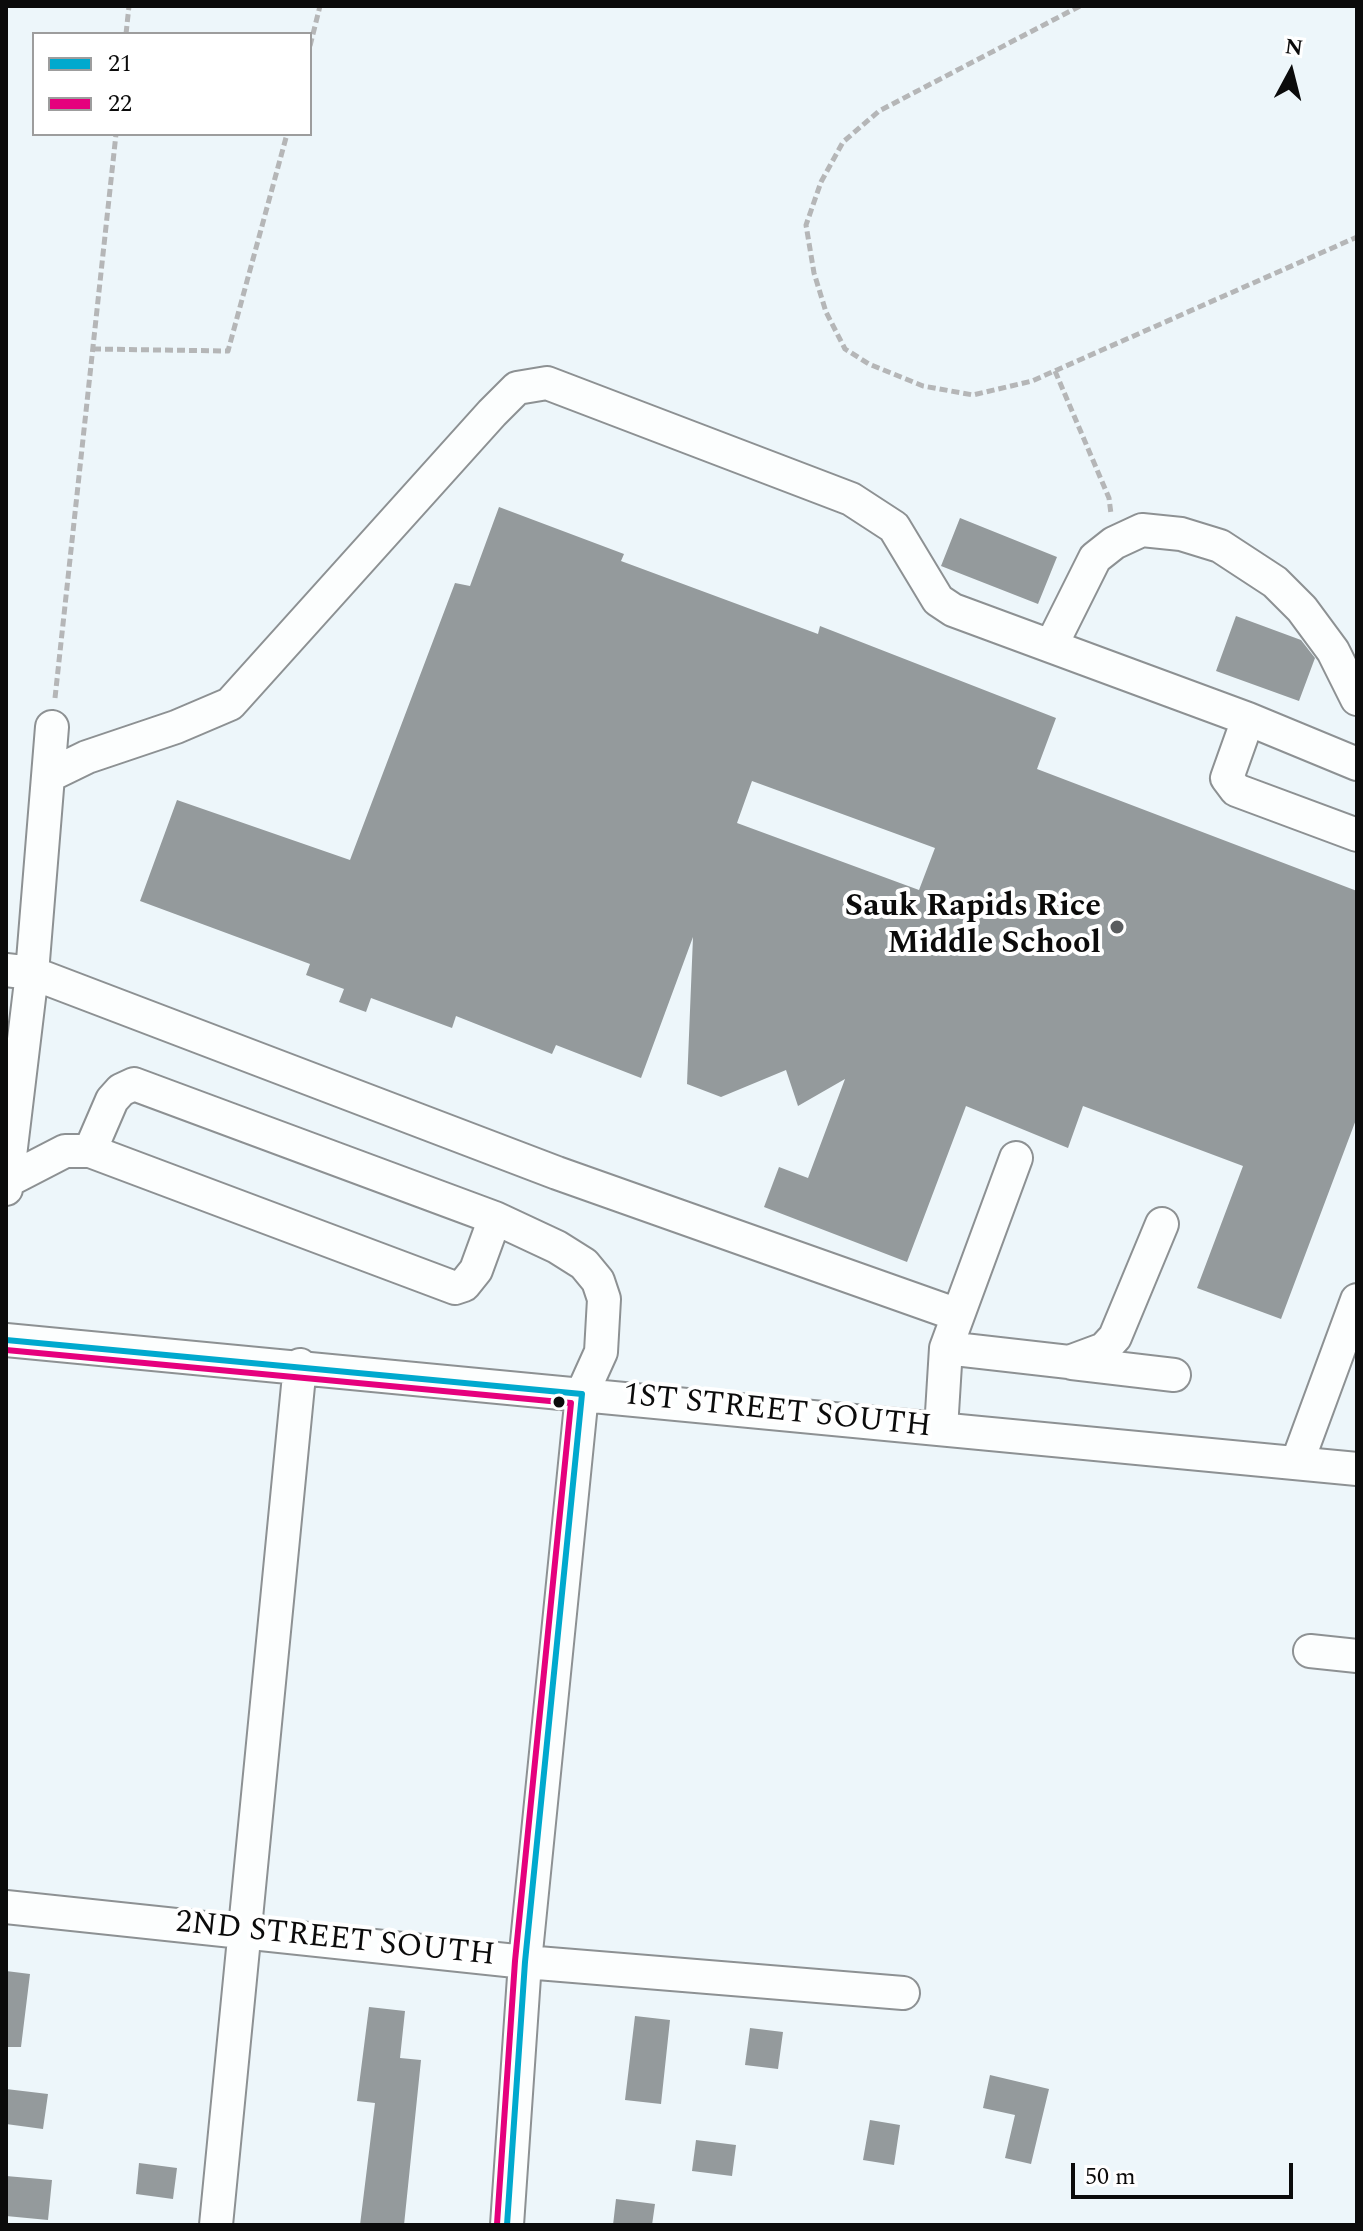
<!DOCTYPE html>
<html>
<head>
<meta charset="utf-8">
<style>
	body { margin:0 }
	#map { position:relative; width:1363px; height:2231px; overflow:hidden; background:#edf6fa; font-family:Spectral,serif }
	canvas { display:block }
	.frame { position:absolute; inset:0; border:8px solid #0b0b0b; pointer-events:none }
	.legend { position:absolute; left:32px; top:32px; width:280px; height:104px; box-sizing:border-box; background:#fff; border:2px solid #9d9d9d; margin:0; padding:10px 14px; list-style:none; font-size:24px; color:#0b0b0b }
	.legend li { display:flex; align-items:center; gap:16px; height:40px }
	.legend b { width:40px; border:2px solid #9d9d9d }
	.north { position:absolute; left:1251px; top:32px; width:80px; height:80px; -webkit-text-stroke:6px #fff; paint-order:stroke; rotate:7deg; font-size:22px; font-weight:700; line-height:32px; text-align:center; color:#0b0b0b }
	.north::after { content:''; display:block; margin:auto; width:28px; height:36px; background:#0b0b0b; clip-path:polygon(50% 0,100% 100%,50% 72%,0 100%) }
	.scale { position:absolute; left:1071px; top:2163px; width:222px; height:36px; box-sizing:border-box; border:4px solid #0b0b0b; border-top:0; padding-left:10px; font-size:24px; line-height:28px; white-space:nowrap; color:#0b0b0b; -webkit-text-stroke:6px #fff; paint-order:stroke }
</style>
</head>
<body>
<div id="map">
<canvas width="1363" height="2231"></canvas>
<div class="frame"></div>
<ul class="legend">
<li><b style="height:10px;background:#00a9ce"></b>21</li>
<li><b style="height:10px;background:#e5007d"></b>22</li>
</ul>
<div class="north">N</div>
<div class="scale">50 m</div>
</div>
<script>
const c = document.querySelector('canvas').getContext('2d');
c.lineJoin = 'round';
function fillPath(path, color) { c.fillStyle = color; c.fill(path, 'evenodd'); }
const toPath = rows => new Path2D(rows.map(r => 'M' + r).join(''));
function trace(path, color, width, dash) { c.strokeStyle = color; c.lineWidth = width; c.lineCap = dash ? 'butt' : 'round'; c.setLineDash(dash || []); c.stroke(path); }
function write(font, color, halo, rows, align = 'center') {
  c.font = font + ' Spectral,serif'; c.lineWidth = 8; c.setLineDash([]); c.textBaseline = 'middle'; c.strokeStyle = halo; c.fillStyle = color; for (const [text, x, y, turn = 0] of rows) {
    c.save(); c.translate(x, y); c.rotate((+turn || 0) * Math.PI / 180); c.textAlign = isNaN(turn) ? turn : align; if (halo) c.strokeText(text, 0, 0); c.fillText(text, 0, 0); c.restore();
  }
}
const building = toPath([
	[499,507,624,554,621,561,818,634,820,626,1056,718,1037,769,1357,891,1357,1117,1281,1319,1197,1288,1243,1166,1083,1106,1068,1148,966,1106,907,1262,764,1207,779,1167,808,1178,845,1079,798,1106,786,1070,721,1097,687,1084,693,937,641,1078,556,1045,552,1054,456,1016,452,1028,371,998,366,1012,355,1008,339,1002,344,989,306,975,310,964,140,901,177,800,350,860,455,583,470,586],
	[752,781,935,848,919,890,737,823],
	[960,518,1057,557,1038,604,941,566],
	[1236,616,1301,640,1315,658,1299,701,1216,671],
	[6,1971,30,1974,21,2047,6,2047],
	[369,2007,405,2011,400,2058,421,2060,404,2225,360,2225,375,2103,357,2101],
	[635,2016,670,2020,661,2104,625,2100],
	[750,2028,783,2032,778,2069,745,2065],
	[990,2075,1049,2089,1031,2164,1005,2158,1015,2115,983,2108],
	[6,2089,48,2094,43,2129,6,2124],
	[870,2120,900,2125,894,2165,863,2160],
	[696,2140,736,2145,732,2176,692,2171],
	[139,2163,177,2168,173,2199,136,2194],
	[6,2176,52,2180,48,2220,6,2216],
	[616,2199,655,2204,652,2225,613,2225]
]);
const path = toPath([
	[1080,6,879,111,843,142,821,182,806,225,814,273,826,312,845,349,869,364,923,386,973,395,1032,381,1357,237],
	[126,34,129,6],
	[310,46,320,6],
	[93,349,228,351,287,134],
	[1055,371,1109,498,1111,514],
	[55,698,116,134]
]);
const minor = toPath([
	[1051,646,1095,558,1114,543,1142,530,1181,534,1220,546,1275,582,1302,609,1333,651,1357,699],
	[1248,719,1227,778,1236,790,1357,835],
	[48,776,87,757,176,727,230,704,492,413,517,388,547,383,851,499,894,527,938,600,953,610,1248,719,1357,764],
	[6,970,32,973,557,1173,958,1315],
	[7,1181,65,1151,90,1151,455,1288,464,1285,476,1270,495,1218,134,1084,121,1090,112,1100,90,1151],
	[6,1189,32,973,52,727],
	[495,1218,557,1247,584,1264,598,1281,604,1299,601,1352,582,1394,525,1962,507,2225],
	[6,1340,1357,1469],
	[946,1348,1069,1362,1104,1349,1115,1337,1162,1224],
	[1072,1363,1174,1375],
	[941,1429,946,1348,1016,1158],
	[1297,1463,1357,1300],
	[1310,1651,1357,1656],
	[6,1907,525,1962,903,1993],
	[216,2225,300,1365]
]);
const bus1 = toPath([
	[6,1340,582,1394,525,1962,507,2225]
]);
const bus2 = toPath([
	[6,1350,571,1403,515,1961,497,2224]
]);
const markers = [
	[1117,927,8,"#5a5d5f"],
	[559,1402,7,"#0b0b0b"]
];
const poiNames = [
	["Sauk Rapids Rice",1101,909],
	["Middle School",1101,946]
];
const streetNames = [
	["1ST STREET SOUTH",777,1413,6],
	["2ND STREET SOUTH",335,1941,6]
];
fillPath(building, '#949a9c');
trace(minor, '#8d9193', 36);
trace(path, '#b5b6b7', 5, [8, 4]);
trace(minor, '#fcfefe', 32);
trace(bus1, '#00a9ce', 6);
trace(bus2, '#e5007d', 6);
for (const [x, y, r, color] of markers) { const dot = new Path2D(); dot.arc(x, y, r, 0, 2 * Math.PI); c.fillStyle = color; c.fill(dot); trace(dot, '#fff', 3); }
write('bold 32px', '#0b0b0b', '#fff', poiNames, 'right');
write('32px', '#0b0b0b', '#fff', streetNames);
</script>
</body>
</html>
